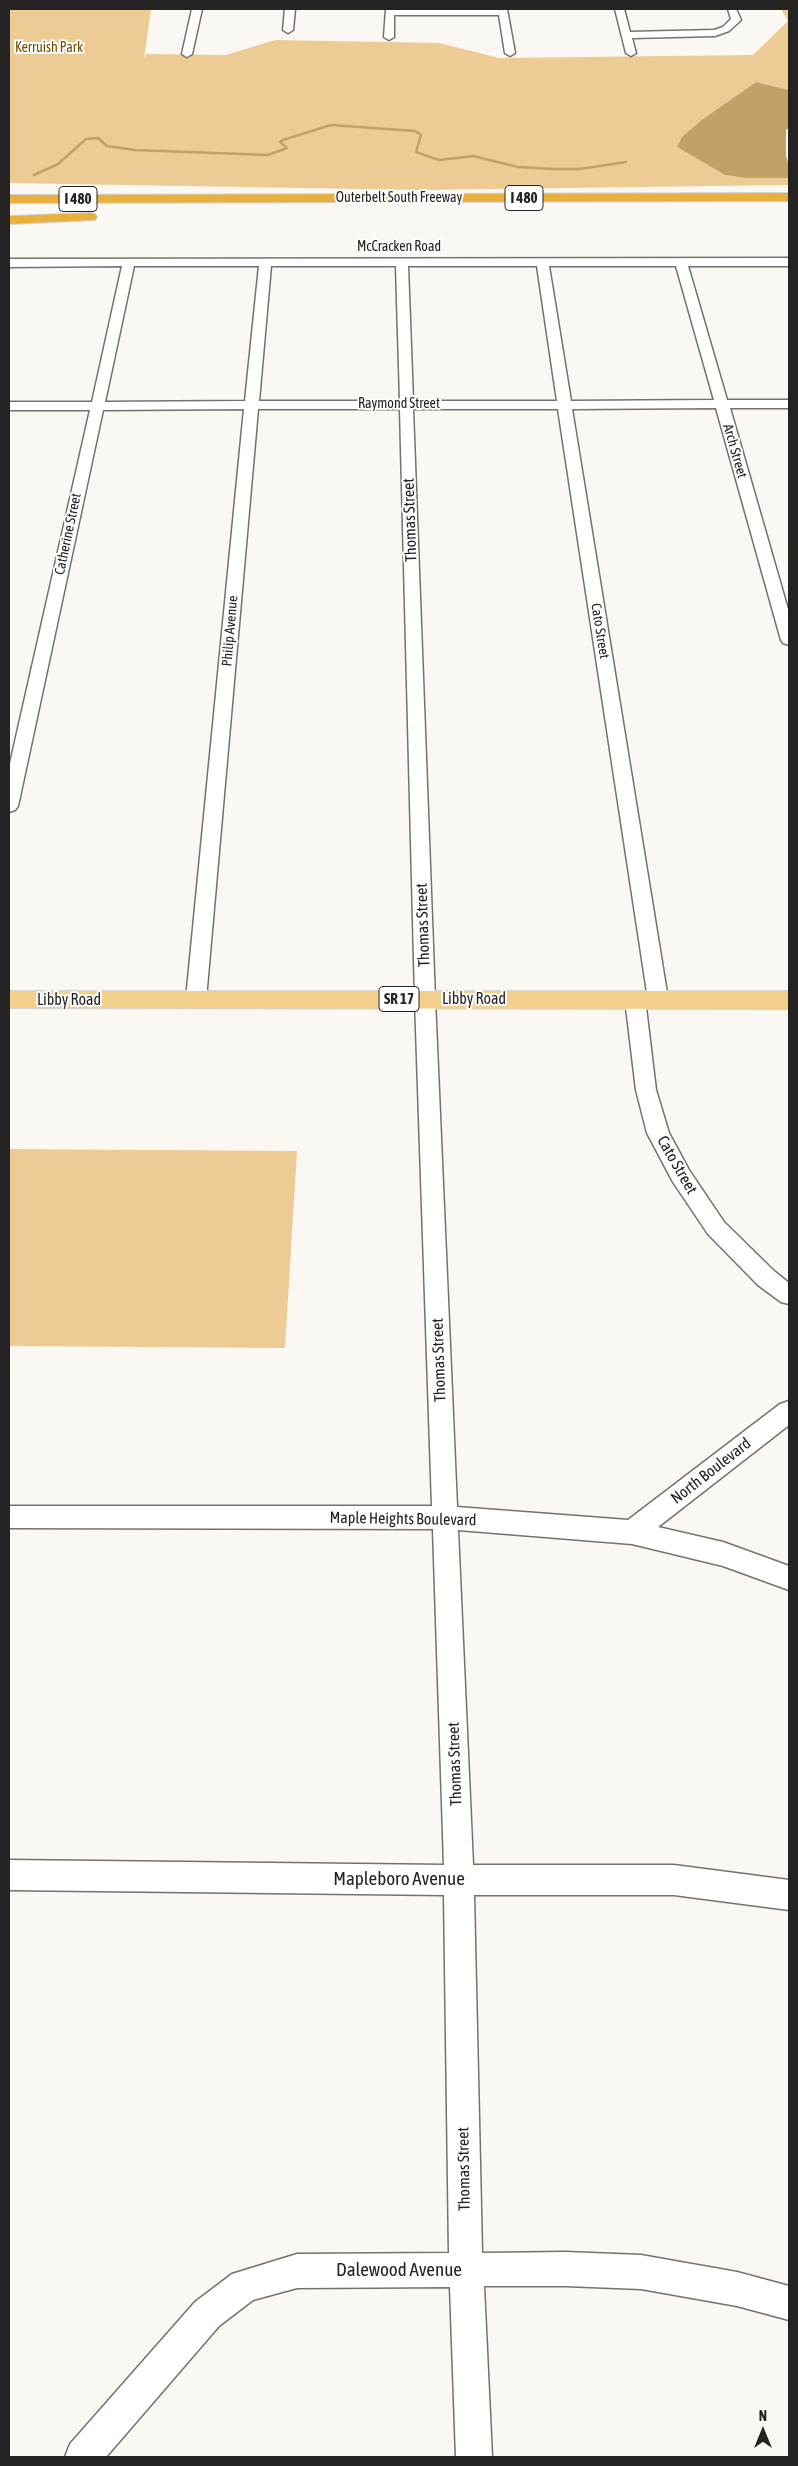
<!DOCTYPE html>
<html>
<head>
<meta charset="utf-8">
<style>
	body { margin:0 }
	#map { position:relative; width:798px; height:2466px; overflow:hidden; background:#fbf8f3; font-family:"Asap Condensed",sans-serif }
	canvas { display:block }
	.frame { position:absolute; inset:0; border:10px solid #242321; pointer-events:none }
	.north { position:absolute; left:738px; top:2406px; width:50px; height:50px; -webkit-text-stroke:4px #fff; paint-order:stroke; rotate:0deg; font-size:14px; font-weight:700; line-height:20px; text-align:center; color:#242321 }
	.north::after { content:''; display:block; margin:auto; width:18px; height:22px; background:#242321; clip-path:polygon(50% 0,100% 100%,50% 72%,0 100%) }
</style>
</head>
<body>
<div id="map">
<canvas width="798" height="2466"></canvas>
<div class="frame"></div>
<div class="north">N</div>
</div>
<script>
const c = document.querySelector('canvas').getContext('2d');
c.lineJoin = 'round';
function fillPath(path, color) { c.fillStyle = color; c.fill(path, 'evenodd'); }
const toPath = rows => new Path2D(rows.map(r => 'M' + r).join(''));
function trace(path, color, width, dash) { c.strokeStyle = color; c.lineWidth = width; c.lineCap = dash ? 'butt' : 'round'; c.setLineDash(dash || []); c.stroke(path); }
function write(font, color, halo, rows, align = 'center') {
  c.font = font + ' "Asap Condensed",sans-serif'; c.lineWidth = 4; c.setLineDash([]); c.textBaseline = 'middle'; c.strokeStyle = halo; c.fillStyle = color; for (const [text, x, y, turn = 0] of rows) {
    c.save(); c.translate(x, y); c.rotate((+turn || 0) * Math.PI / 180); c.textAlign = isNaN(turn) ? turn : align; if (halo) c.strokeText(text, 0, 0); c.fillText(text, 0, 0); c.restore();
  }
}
const green = toPath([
	[9,9,151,9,144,59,146,54,226,55,275,40,439,43,499,58,753,55,788,21,781,9,789,9,789,90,756,82,703,119,677,147,725,175,745,178,789,178,789,185,418,190,9,183],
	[9,1149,297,1151,285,1348,9,1346]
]);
const water = toPath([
	[756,82,789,90,789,128,786,130,786,156,789,165,789,178,745,178,725,175,677,147,682,137,703,119]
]);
const stream = toPath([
	[34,175,58,164,86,139,98,138,107,146,135,150,268,155,287,148,280,142,283,140,331,125,415,131,421,135,416,152,439,160,473,156,518,167,553,169,580,169,626,162]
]);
const minor = toPath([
	[192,9,202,9,192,54,187,57,182,54,192,9],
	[285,9,295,9,293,30,288,33,283,30,285,9],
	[386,9,507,9,515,53,510,56,505,53,499,15,394,15,394,37,389,40,384,37,386,9],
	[615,9,624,9,630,32,714,30,723,27,731,19,728,9,736,9,741,20,729,31,715,36,632,38,636,53,631,56,626,53,615,9],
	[789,258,789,266,688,266,727,400,789,400,789,408,730,408,789,613,789,645,783,643,781,640,716,408,572,409,668,999,665,1004,658,1006,651,1004,648,999,558,409,413,409,435,999,457,1507,628,1520,780,1404,789,1401,789,1425,658,1527,723,1542,789,1566,789,1590,723,1566,632,1544,458,1530,473,1865,674,1865,789,1880,789,1910,674,1895,474,1895,482,2253,566,2252,641,2255,737,2272,789,2286,789,2320,737,2306,641,2289,566,2286,484,2286,492,2457,456,2457,450,2287,297,2288,253,2300,219,2326,106,2457,65,2457,70,2444,195,2302,232,2274,297,2254,449,2253,444,1895,9,1890,9,1860,444,1865,433,1529,9,1528,9,1506,432,1506,415,999,400,409,258,409,206,999,203,1004,196,1006,189,1004,186,999,244,409,103,410,18,806,15,810,9,812,9,768,90,410,9,410,9,402,92,402,122,266,9,267,9,259,789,258],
	[134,266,259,266,245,401,105,402,134,266],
	[271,266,396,266,400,401,259,401,271,266],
	[408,266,537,266,557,401,413,401,408,266],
	[549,266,676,266,714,400,571,401,549,266],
	[635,992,642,994,645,999,656,1090,669,1133,689,1170,724,1222,774,1271,789,1283,789,1304,781,1302,758,1285,708,1234,673,1182,647,1133,636,1090,625,999,628,994,635,992]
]);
const major = toPath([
	[789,991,789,1009,9,1008,9,991,789,991]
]);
const highway = toPath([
	[789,193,789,201,9,203,9,195,789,193],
	[90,213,95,214,97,217,95,220,9,224,9,216,90,213]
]);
const farParknames = [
	["Kerruish Park",49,48]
];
const farStreetnames = [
	["Outerbelt South Freeway",399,198],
	["McCracken Road",399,247],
	["Raymond Street",399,404],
	["Arch Street",735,451,74],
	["Catherine Street",68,534,-78],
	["Philip Avenue",230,631,-85],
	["Cato Street",600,631,81]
];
const shields = [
	[524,198,38],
	[78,199,38],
	[399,999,40]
];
const shieldNames = [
	["I 480",524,198],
	["I 480",78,199],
	["SR 17",399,999]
];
const streetNames = [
	["Thomas Street",410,520,-92],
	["Thomas Street",423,925,-92],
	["Libby Road",474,999],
	["Libby Road",69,1000],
	["Cato Street",677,1165,60],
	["Thomas Street",439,1360,-92],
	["North Boulevard",711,1471,-38],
	["Maple Heights Boulevard",403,1519,1],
	["Thomas Street",455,1764,-92],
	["Thomas Street",464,2169,-91]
];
const nearStreetnames = [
	["Mapleboro Avenue",399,1879],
	["Dalewood Avenue",399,2270]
];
fillPath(green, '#eccc94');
fillPath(water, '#c2a167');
trace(stream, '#c2a167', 2.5);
trace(minor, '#75726e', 3);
trace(major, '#d3d3d3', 2);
trace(highway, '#d3d3d3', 2);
fillPath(minor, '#fff');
fillPath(major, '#f2d08b');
fillPath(highway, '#eab03d');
write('14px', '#6e4e01', '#fff', farParknames);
write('14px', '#242321', '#fff', farStreetnames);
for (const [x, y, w] of shields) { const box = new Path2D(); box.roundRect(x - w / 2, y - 12.5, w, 25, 4); c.fillStyle = '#fff'; c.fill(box); trace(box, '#242321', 1); }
write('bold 15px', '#242321', null, shieldNames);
write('16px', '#242321', '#fff', streetNames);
write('19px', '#242321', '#fff', nearStreetnames);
</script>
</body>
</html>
